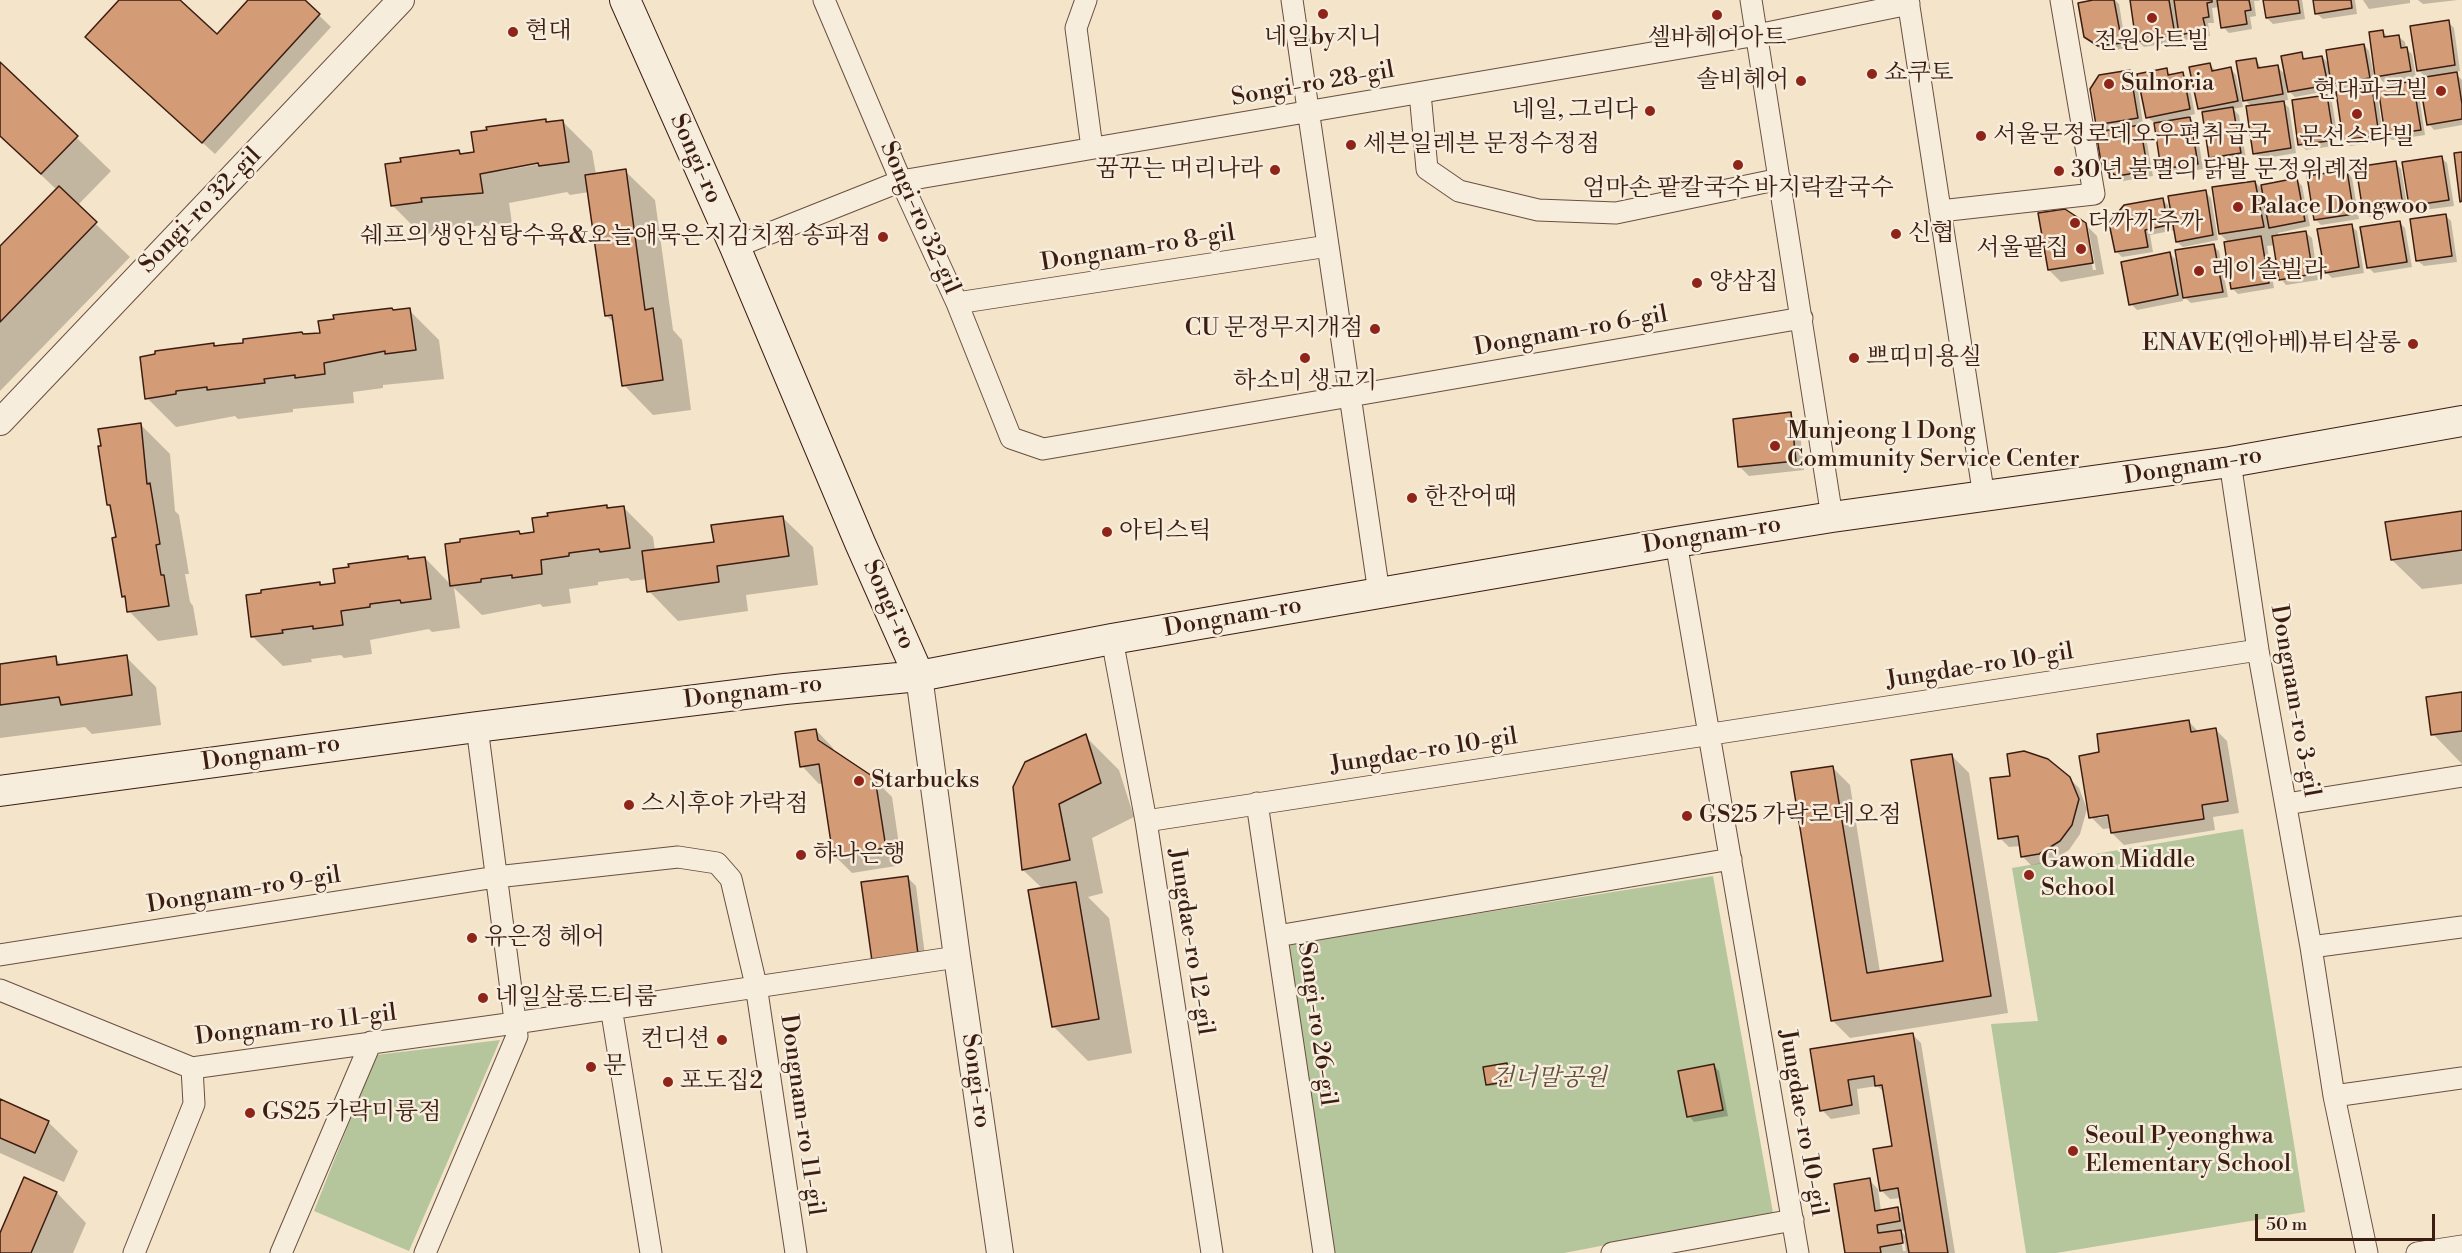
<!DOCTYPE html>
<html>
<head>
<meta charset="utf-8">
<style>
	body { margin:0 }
	#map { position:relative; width:2462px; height:1253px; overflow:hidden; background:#f3e4ca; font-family:"Libre Bodoni",serif }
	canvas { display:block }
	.scale { position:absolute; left:2255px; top:1214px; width:180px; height:27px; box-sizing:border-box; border:3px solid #3c1d12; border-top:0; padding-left:8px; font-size:18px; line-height:21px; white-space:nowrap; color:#3c1d12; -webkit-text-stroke:4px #f7eddd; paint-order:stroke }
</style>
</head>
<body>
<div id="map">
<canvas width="2462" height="1253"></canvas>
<div class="scale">50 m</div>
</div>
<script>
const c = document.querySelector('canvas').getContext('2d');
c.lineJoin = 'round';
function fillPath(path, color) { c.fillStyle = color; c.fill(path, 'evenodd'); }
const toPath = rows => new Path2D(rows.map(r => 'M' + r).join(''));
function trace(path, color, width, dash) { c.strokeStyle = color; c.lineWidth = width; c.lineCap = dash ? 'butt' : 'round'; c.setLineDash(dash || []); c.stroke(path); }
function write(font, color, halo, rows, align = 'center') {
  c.font = font + ' "Libre Bodoni","Noto Serif KR",serif'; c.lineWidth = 5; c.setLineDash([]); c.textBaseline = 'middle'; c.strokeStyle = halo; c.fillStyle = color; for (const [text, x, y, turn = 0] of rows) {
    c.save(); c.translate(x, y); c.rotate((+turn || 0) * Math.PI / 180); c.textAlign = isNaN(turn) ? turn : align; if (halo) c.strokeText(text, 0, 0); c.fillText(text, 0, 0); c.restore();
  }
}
const green = toPath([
	[2243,829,2305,1212,2056,1253,2026,1253,1991,1024,2038,1021,2012,868],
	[1713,876,1773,1213,1564,1253,1332,1253,1288,944],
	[500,1040,409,1251,314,1211,376,1055]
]);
const shadow = toPath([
	[121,0,178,0,217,36,250,0,303,0,331,27,215,154,99,49],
	[2101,0,2115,0,2119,4,2126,48,2105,52,2085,37],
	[2131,0,2259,0,2260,1,2254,1,2256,16,2250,17,2252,29,2229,33,2223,27,2219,7,2212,8,2214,23,2208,23,2210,36,2186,40,2178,32,2180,41,2144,47,2138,41],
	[2264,0,2302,0,2305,19,2273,24,2267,18],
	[2315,0,2355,0,2357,14,2323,19,2317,14],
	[2363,0,2410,0,2410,3,2369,9],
	[2418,0,2458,0,2423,4],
	[2448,22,2454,28,2460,71,2454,72,2462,80,2462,125,2434,130,2429,124,2427,78,2418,70],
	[2383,32,2389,38,2399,37,2405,42,2406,49,2412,54,2416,77,2383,82,2377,75],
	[2364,45,2369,51,2374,76,2335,82,2335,85,2374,79,2375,83,2338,89,2331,82,2332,90,2295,97,2286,88,2288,100,2282,101,2289,108,2296,153,2260,159,2255,153,2252,107,2245,100,2256,60,2262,69,2277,67,2286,75,2301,54,2307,60,2322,57,2330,65],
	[0,64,111,171,77,206,130,257,0,391,0,248,57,190,0,136],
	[2210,65,2215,70,2231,69,2236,75,2243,107,2233,109,2239,115,2246,159,2217,163,2211,157,2204,113,2199,108],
	[2166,70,2172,76,2182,73,2188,79,2195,114,2188,116,2196,124,2203,169,2168,175,2162,169,2155,123,2147,117],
	[2130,71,2136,77,2143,124,2138,125,2145,132,2153,176,2123,181,2103,167,2105,132,2097,125],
	[2413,83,2418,89,2425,135,2392,140,2386,135],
	[2371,88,2377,94,2384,141,2350,146,2345,140],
	[2326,97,2332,102,2338,139,2332,140,2333,146,2306,150,2300,144],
	[545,121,548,123,563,122,592,151,596,175,625,171,655,200,673,330,682,340,691,410,653,415,624,385,615,324,606,315,589,192,570,195,567,192,509,203,512,223,450,228,451,231,422,235,392,205,459,152,462,155,476,153],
	[545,160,546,163,501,171,501,168],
	[2441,158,2447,163,2454,206,2416,211,2410,206],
	[2395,163,2401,169,2408,211,2370,217,2364,211],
	[2347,172,2352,178,2359,219,2321,225,2315,219],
	[2297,180,2302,186,2310,226,2278,233,2279,237,2306,233,2312,238,2318,280,2286,285,2281,279,2275,245,2267,246,2274,288,2238,294,2232,288,2229,243,2220,234,2255,182,2264,191],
	[2205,192,2211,198,2218,240,2183,247,2177,242,2175,230,2150,235,2153,252,2122,257,2116,251,2162,200,2168,205,2172,226,2175,226],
	[2446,216,2451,221,2457,262,2424,266,2418,261],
	[2400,223,2405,228,2412,267,2374,273,2368,267],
	[2085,224,2087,226,2085,226,2093,270,2096,270,2088,227,2097,236,2104,274,2061,282,2049,270],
	[2351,226,2357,231,2364,273,2332,278,2326,272],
	[2213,246,2219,251,2228,297,2191,303,2182,295,2183,301,2137,310,2131,304,2169,253,2175,259,2179,278],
	[409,310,439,340,444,379,383,385,383,388,353,392,354,403,293,409,293,412,238,419,235,416,176,427,147,398,213,345,216,348,321,334,394,312],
	[1790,414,1799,423,1804,470,1749,476,1740,467],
	[140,424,170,454,175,511,179,515,189,574,185,574,190,602,193,606,198,635,158,641,129,611,127,600,123,596,117,539,112,508,109,505],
	[606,506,609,509,623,507,653,537,655,551,715,543,783,518,813,547,818,585,746,595,748,611,678,621,649,591,647,579,631,581,628,578,598,582,598,585,569,589,571,603,543,607,540,604,482,615,454,588,460,628,432,632,429,629,370,640,372,654,344,658,341,655,311,659,312,662,283,666,253,637,320,584,322,586,337,584,407,558,410,561,425,558,452,586,521,536,536,534],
	[2462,512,2462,584,2422,589,2392,560],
	[126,657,156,687,161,725,92,734,85,727,0,738,0,665,55,658,62,665],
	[2462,693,2462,764,2433,734],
	[2188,721,2199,732,2215,729,2227,741,2239,813,2213,817,2215,830,2124,845,2112,833,2112,828,2103,829,2091,817,2101,754],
	[2098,815,2115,815,2098,818],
	[816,730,833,748,834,753,874,779,892,797,902,865,852,873,834,855,824,783,819,784,802,766],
	[1085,736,1119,770,1134,817,1092,838,1103,893,1088,897,1109,918,1132,1053,1088,1061,1054,1027,1030,892,1043,889,1023,870],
	[1952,756,1969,773,2008,1013,1850,1038,1832,1020,1833,768,1850,785,1880,972,1945,963],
	[2012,777,2069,778,2079,788,2087,809,2080,834,2069,850,2048,863,2031,865,2022,856,2021,846,2009,847,2000,838],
	[907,877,916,886,926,963,883,969],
	[1912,1034,1921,1043,1955,1253,1846,1253,1869,1180,1878,1189,1881,1211,1897,1209,1904,1216,1901,1198,1890,1199,1881,1190,1893,1147,1885,1093,1877,1086,1857,1089,1860,1114,1831,1119,1822,1110,1812,1050],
	[1907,1230,1908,1239,1901,1231],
	[1901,1239,1904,1239,1906,1251,1903,1251],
	[1506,1064,1511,1083,1489,1086,1487,1084],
	[1713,1065,1719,1071,1728,1116,1694,1122,1689,1116],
	[0,1100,48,1122,78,1151,64,1182,0,1153],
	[25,1179,57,1193,86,1223,73,1253,0,1253,0,1237]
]);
const building = toPath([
	[119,0,180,0,217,34,248,0,305,0,320,14,202,143,85,37,119,0],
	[2093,0,2114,0,2122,43,2098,46,2084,37,2078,3,2093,0],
	[2130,0,2169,0,2175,35,2136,42,2130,0],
	[2174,0,2212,0,2212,2,2207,3,2209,17,2203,18,2206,30,2179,35,2174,0],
	[2217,0,2249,0,2251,10,2245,11,2247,24,2221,28,2217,0],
	[2263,0,2298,0,2300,13,2266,18,2263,0],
	[2313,0,2351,0,2352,8,2315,14,2313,0],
	[2449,20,2455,65,2417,71,2410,26,2449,20],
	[2383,30,2384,37,2399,35,2401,48,2407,47,2411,71,2375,77,2369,32,2383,30],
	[2364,44,2370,78,2331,84,2326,50,2364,44],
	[2302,52,2303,59,2322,56,2328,85,2288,92,2281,56,2302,52],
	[2256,58,2258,68,2278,65,2283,94,2243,101,2236,61,2256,58],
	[0,62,78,136,41,174,0,136,0,62],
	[2210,63,2212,71,2231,67,2238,101,2198,109,2189,67,2210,63],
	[2167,68,2168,75,2183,72,2190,109,2146,118,2137,74,2167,68],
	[2130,70,2138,118,2096,125,2090,89,2099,75,2130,70],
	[2457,72,2462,104,2462,119,2427,125,2419,78,2457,72],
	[2413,81,2421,130,2385,135,2378,87,2413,81],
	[2372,87,2379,135,2343,140,2336,92,2372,87],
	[2327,95,2333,133,2327,134,2328,141,2298,145,2292,100,2327,95],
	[2284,101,2291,148,2253,154,2246,106,2284,101],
	[2233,107,2241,153,2209,158,2202,112,2233,107],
	[2190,117,2198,164,2161,169,2154,123,2190,117],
	[546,119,546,122,563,120,569,162,539,166,538,163,480,174,483,193,421,198,422,202,391,206,385,164,401,162,400,158,459,150,460,154,474,152,471,132,487,130,486,127,546,119],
	[2140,125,2148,171,2117,176,2102,168,2096,132,2140,125],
	[2462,152,2462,201,2460,202,2454,153,2462,152],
	[2442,156,2449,200,2409,206,2402,162,2442,156],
	[2396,161,2403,206,2363,212,2356,167,2396,161],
	[626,169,645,310,653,308,663,380,622,386,612,315,605,316,585,175,626,169],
	[2347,170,2354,214,2314,220,2307,176,2347,170],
	[2297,178,2305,221,2269,228,2261,185,2297,178],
	[2255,181,2264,227,2219,234,2212,187,2255,181],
	[59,186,97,222,0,322,0,246,59,186],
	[2206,190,2213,235,2176,242,2168,196,2206,190],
	[2163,198,2168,225,2145,230,2148,247,2115,252,2109,223,2124,205,2163,198],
	[2065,209,2086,223,2093,263,2048,270,2038,213,2065,209],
	[2446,214,2452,256,2416,261,2410,219,2446,214],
	[2400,221,2407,262,2367,268,2360,227,2400,221],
	[2352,224,2359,267,2325,273,2317,229,2352,224],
	[2306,231,2313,274,2279,280,2272,236,2306,231],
	[2261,236,2269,283,2231,289,2224,242,2261,236],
	[2214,244,2223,292,2183,298,2175,250,2214,244],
	[2170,252,2178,295,2129,305,2121,262,2170,252],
	[392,308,393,310,410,308,416,350,385,354,385,351,324,363,325,374,295,378,295,375,264,379,265,383,207,390,207,387,176,391,176,394,145,399,140,357,155,354,155,351,214,343,214,346,231,344,243,343,243,339,302,332,303,334,320,333,318,321,334,319,333,315,392,308],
	[1791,412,1796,461,1738,467,1733,419,1791,412],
	[141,423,147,484,150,483,160,544,156,545,161,575,164,575,169,606,127,612,125,596,122,597,112,538,116,537,110,505,107,505,98,446,101,446,98,429,141,423],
	[607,505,607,508,624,506,630,548,600,552,599,549,569,553,569,556,541,560,542,574,512,578,512,575,481,579,481,582,450,586,445,544,460,542,460,539,519,531,520,534,534,532,532,518,548,516,547,513,607,505],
	[2462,511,2462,550,2391,560,2385,522,2462,511],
	[783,516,789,556,717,566,719,582,647,592,642,551,714,542,711,525,783,516],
	[408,556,408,559,425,557,431,599,401,603,400,600,370,604,370,607,341,611,343,625,313,629,313,626,282,630,283,633,251,637,246,595,261,593,261,590,320,582,320,585,335,583,333,569,349,567,348,564,408,556],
	[127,655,132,695,61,705,59,697,0,705,0,664,56,656,57,665,127,655],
	[2462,692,2462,731,2431,735,2426,697,2462,692],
	[2189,720,2191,732,2216,728,2228,801,2202,805,2204,819,2111,833,2108,815,2089,818,2079,756,2099,752,2097,734,2189,720],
	[816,729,818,740,875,778,886,848,833,856,819,764,800,767,795,732,816,729],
	[1086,734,1101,783,1059,804,1070,860,1022,870,1013,787,1025,762,1086,734],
	[2024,751,2048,759,2070,777,2079,799,2072,825,2060,841,2039,854,2021,857,2018,836,1998,839,1990,778,2010,776,2007,754,2024,751],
	[1952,754,1991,996,1831,1021,1791,772,1833,766,1867,973,1943,961,1911,760,1952,754],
	[908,876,918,954,872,961,861,882,908,876],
	[1076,882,1099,1019,1052,1027,1028,890,1076,882],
	[1913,1033,1948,1253,1909,1253,1898,1188,1880,1191,1873,1149,1892,1146,1882,1085,1875,1086,1874,1076,1848,1080,1852,1105,1820,1111,1810,1049,1913,1033],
	[1507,1063,1510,1081,1486,1085,1483,1067,1507,1063],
	[1714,1064,1723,1110,1687,1117,1678,1071,1714,1064],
	[0,1099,49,1121,35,1153,0,1138,0,1099],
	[24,1177,57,1192,31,1253,0,1253,0,1233,24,1177],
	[1870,1178,1875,1211,1898,1207,1900,1221,1877,1225,1878,1233,1901,1230,1903,1243,1880,1247,1881,1253,1845,1253,1834,1184,1870,1178]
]);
const minor = toPath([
	[824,0,901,181,957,303,1011,438,1043,449,1802,318],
	[1086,0,1076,28,1092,148],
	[1292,0,1379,593],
	[1751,0,1832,517],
	[1908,0,1984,497],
	[1420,93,1427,169,1459,191,1538,210,1616,213,1780,179],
	[1940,211,2094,194,2061,0],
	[735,247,901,181,1757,35,1909,4],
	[957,303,1328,246],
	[2230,462,2258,650,2311,947,2334,1096,2367,1253],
	[1676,542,1798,1253],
	[1112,639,1146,821,1212,1253],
	[1257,803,1324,1253],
	[2286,804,2462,776],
	[1146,821,2258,650],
	[1277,936,1731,859],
	[2311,947,2462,927],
	[0,955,496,877,678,857,717,863,731,879,756,985,796,1253],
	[0,990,192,1068,515,1023,957,957],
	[611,1007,651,1253],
	[2334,1096,2462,1078],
	[134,1253,194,1104,192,1068],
	[281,1253,371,1042],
	[425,1253,517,1036,477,727],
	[1612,1253,1793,1220],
	[2417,1253,2462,1246]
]);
const tertiary = toPath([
	[0,422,401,0],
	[919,676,957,957,1000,1253]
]);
const secondary = toPath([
	[625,0,735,247,860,543,919,676],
	[0,791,477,727,785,689,919,676,1112,639,1676,542,1832,517,2230,462,2462,421]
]);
const markers = [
	[1323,14,6,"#8f2418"],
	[1717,15,6,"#8f2418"],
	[2152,18,6,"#8f2418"],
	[513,32,6,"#8f2418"],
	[1872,74,6,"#8f2418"],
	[1801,81,6,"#8f2418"],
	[2109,84,6,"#8f2418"],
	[2441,91,6,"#8f2418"],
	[1650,111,6,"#8f2418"],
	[2357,114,6,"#8f2418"],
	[1981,136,6,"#8f2418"],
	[1351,145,6,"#8f2418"],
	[1738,165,6,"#8f2418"],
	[1275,170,6,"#8f2418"],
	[2059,171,6,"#8f2418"],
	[2238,207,6,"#8f2418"],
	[2075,223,6,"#8f2418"],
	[1896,234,6,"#8f2418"],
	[883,237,6,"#8f2418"],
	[2081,249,6,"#8f2418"],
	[2199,271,6,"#8f2418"],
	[1697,283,6,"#8f2418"],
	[1375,329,6,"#8f2418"],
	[2413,344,6,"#8f2418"],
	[1305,358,6,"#8f2418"],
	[1854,358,6,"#8f2418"],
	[1775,446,6,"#8f2418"],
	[1412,498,6,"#8f2418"],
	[1107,532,6,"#8f2418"],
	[859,781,6,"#8f2418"],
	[629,805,6,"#8f2418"],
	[1687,816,6,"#8f2418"],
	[801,855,6,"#8f2418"],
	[2029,875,6,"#8f2418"],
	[472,938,6,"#8f2418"],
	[483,998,6,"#8f2418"],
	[722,1040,6,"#8f2418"],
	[591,1067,6,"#8f2418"],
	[668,1082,6,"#8f2418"],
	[250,1113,6,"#8f2418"],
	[2073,1151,6,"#8f2418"]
];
const poiNames = [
	["현대",525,32],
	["네일by지니",1323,38,"center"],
	["셀바헤어아트",1717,39,"center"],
	["전원아트빌",2152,42,"center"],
	["쇼쿠토",1884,74],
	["솔비헤어",1789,81,"right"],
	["Sulnoria",2121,84],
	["현대파크빌",2429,91,"right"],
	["네일, 그리다",1638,111,"right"],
	["서울문정로데오우편취급국",1993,136],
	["문선스타빌",2357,138,"center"],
	["세븐일레븐 문정수정점",1363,145],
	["꿈꾸는 머리나라",1263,170,"right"],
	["30년 불멸의 닭발 문정위례점",2071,171],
	["엄마손 팥칼국수 바지락칼국수",1738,189,"center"],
	["Palace Dongwoo",2250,207],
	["더까까주까",2087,223],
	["신협",1908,234],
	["쉐프의생안심탕수육&오늘애묵은지김치찜 송파점",871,237,"right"],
	["서울팥집",2069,249,"right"],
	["레이솔빌라",2211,271],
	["양삼집",1709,283],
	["CU 문정무지개점",1363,329,"right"],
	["ENAVE(엔아베)뷰티살롱",2401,344,"right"],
	["쁘띠미용실",1866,358],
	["하소미 생고기",1305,382,"center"],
	["Munjeong 1 Dong",1787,432],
	["Community Service Center",1787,460],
	["한잔어때",1424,498],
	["아티스틱",1119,532],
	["Starbucks",871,781],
	["스시후야 가락점",641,805],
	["GS25 가락로데오점",1699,816],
	["하나은행",813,855],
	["Gawon Middle",2041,861],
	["School",2041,889],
	["유은정 헤어",484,938],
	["네일살롱드티룸",495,998],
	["컨디션",710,1040,"right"],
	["문",603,1067],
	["포도집2",680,1082],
	["GS25 가락미륭점",262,1113],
	["Seoul Pyeonghwa",2085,1137],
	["Elementary School",2085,1165]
];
const streetNames = [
	["Songi-ro 28-gil",1313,85,-10],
	["Songi-ro",695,159,66],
	["Songi-ro 32-gil",201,211,-46],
	["Songi-ro 32-gil",919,218,66],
	["Dongnam-ro 8-gil",1138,249,-9],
	["Dongnam-ro 6-gil",1571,332,-10],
	["Dongnam-ro",2193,467,-9],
	["Dongnam-ro",1712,536,-9],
	["Songi-ro",888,605,66],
	["Dongnam-ro",1233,618,-10],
	["Jungdae-ro 10-gil",1980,667,-9],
	["Dongnam-ro",753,693,-7],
	["Dongnam-ro 3-gil",2294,701,80],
	["Jungdae-ro 10-gil",1424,752,-9],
	["Dongnam-ro",271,754,-8],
	["Dongnam-ro 9-gil",244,891,-9],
	["Jungdae-ro 12-gil",1190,942,81],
	["Songi-ro 26-gil",1316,1024,82],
	["Dongnam-ro 11-gil",296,1026,-7],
	["Songi-ro",975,1081,82],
	["Dongnam-ro 11-gil",801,1115,82],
	["Jungdae-ro 10-gil",1802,1123,80]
];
const parkNames = [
	["건너말공원",1549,1079]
];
fillPath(green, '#b5c59c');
fillPath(shadow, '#0003');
fillPath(building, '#d39b76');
trace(building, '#3c1d12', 1.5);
trace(minor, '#6a4f40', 23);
trace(tertiary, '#6a4f40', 28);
trace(secondary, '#3c1d12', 32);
trace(minor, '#f7eddd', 21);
trace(tertiary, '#f7eddd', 26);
trace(secondary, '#f7eddd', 30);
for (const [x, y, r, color] of markers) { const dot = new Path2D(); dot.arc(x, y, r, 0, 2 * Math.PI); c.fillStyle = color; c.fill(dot); trace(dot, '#f7eddd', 2); }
write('24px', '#3c1d12', '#f7eddd', poiNames, 'left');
write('24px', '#3c1d12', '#f7eddd', streetNames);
write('italic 24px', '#604f3b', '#f7eddd', parkNames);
</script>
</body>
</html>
